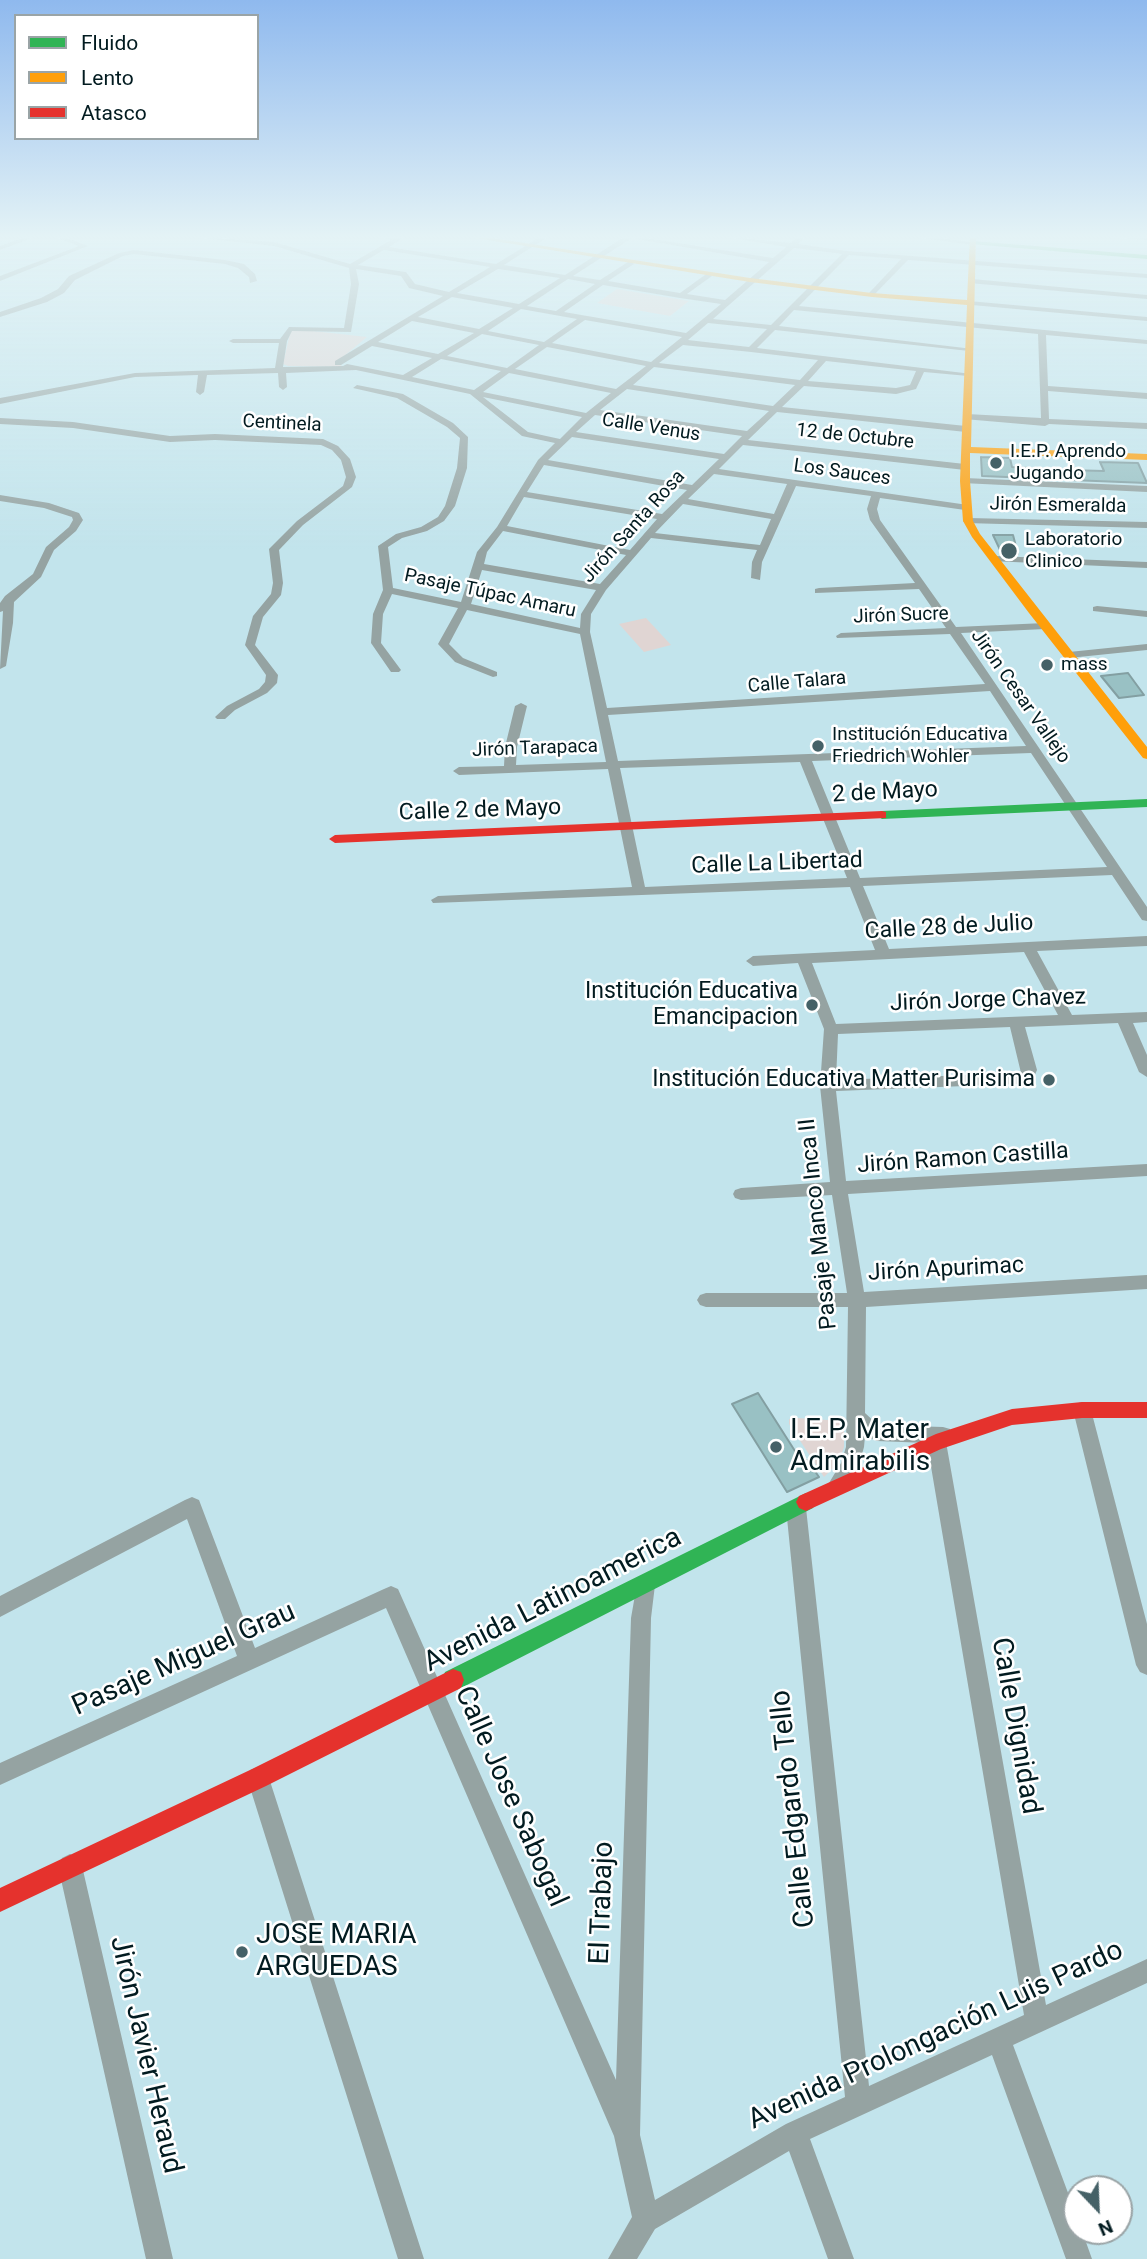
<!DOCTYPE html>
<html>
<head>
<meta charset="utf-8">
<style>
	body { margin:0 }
	#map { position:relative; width:1147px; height:2259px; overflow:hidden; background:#c2e4ec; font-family:Roboto,sans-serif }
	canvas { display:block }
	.legend { position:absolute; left:14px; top:14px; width:245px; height:126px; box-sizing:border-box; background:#fff; border:2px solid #9aa4a6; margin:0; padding:9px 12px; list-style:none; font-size:21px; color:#021b20 }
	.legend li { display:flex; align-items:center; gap:14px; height:35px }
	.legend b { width:35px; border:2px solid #9aa4a6 }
	.north { position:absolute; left:1063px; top:2175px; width:70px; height:70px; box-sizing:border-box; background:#fff; border:2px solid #9aa4a6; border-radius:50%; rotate:157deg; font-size:19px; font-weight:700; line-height:28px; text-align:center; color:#021b20 }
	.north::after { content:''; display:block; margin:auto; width:24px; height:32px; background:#456167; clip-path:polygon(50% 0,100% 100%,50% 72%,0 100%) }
</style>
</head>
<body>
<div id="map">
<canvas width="1147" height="2259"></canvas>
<ul class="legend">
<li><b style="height:9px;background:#30b455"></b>Fluido</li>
<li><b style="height:9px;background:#ff9f0a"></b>Lento</li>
<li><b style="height:9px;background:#e5322d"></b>Atasco</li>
</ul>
<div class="north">N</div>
</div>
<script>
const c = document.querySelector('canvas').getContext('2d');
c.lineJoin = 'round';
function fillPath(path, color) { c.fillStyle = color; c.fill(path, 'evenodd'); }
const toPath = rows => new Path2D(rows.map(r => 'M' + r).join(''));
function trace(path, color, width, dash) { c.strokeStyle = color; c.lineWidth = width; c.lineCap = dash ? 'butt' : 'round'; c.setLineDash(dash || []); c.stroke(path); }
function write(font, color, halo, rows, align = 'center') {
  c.font = font + ' Roboto,sans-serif'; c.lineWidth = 5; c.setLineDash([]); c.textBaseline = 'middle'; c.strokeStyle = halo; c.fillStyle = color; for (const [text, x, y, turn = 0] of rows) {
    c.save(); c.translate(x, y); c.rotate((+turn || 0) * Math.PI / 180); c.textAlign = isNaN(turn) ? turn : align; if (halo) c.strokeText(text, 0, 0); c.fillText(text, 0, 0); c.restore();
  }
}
const green = toPath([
	[617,289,689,301,670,316,597,303],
	[291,329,295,329,367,337,337,362,343,367,288,366,283,364],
	[646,618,671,645,644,652,619,624],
	[796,1418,844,1421,844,1447,839,1462,824,1477,789,1424,789,1419]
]);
const building = toPath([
	[981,457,1010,458,1012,467,1029,468,1030,478,982,476,981,457],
	[1100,462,1138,463,1147,483,1070,480,1067,470,1104,471,1100,462],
	[993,535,1013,535,1018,554,1002,554,993,535],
	[1128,673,1144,695,1119,698,1101,676,1128,673],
	[758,1393,802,1462,807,1460,819,1477,787,1492,732,1404,758,1393]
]);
const street = toPath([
	[31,235,40,235,0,250,0,246,31,235],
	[50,235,59,235,88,246,0,281,0,276,79,246,50,235],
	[174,235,274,242,350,264,391,240,368,235,397,237,408,235,389,247,496,264,543,235,551,235,504,265,565,275,627,235,773,258,786,247,714,235,791,243,800,235,807,235,798,244,847,251,1147,274,1147,278,908,260,872,297,869,293,901,259,849,255,799,306,1147,340,1147,344,1046,335,1048,386,1147,393,1147,399,1048,391,1049,419,1147,423,1147,429,1049,424,1045,426,964,419,964,415,967,414,1041,418,1038,334,794,310,779,326,973,349,969,351,775,330,757,348,972,374,968,376,924,372,916,389,896,394,804,386,782,407,966,426,970,429,966,432,777,412,748,440,965,464,970,467,965,470,743,445,719,469,968,505,970,507,965,510,880,498,877,509,880,520,956,627,1045,623,1050,626,1045,629,961,633,1147,907,1147,921,1142,920,1112,875,863,886,889,949,1147,936,1147,946,1037,951,1072,1015,1147,1012,1147,1022,1133,1023,1147,1055,1147,1077,1139,1072,1118,1023,1025,1027,1037,1070,1032,1081,1017,1084,836,1091,846,1181,1147,1164,1147,1176,848,1194,864,1292,1147,1275,1147,1289,866,1307,865,1413,878,1425,943,1427,950,1429,952,1435,950,1441,946,1442,1046,2005,1147,1959,1147,1983,1013,2045,1077,2217,1077,2231,1082,2231,1092,2259,1066,2259,992,2055,810,2139,854,2259,828,2259,789,2151,655,2229,637,2259,608,2259,632,2217,614,2136,386,1608,0,1785,0,1763,237,1656,187,1519,0,1617,0,1596,185,1500,192,1497,199,1500,255,1648,384,1589,391,1586,398,1589,616,2080,631,1618,638,1578,645,1575,652,1578,655,1585,651,1618,640,2135,655,2200,786,2124,845,2097,786,1508,789,1502,796,1499,803,1502,806,1508,869,2086,1024,2015,927,1443,877,1441,865,1436,864,1447,857,1472,846,1489,839,1492,832,1489,829,1483,841,1463,846,1447,848,1307,706,1307,700,1305,697,1300,700,1295,706,1293,847,1293,832,1195,741,1200,735,1198,733,1194,735,1190,741,1188,830,1182,820,1086,824,1029,798,963,753,966,746,961,753,956,875,950,850,887,433,903,431,900,438,896,632,887,608,769,459,775,453,771,459,767,504,766,505,747,515,706,521,703,527,706,517,747,516,765,606,762,580,634,467,610,449,644,463,658,497,672,497,676,493,677,455,662,438,644,458,608,392,594,383,614,381,643,401,670,399,672,391,672,371,643,373,614,383,590,378,546,396,534,421,527,438,517,445,506,457,468,460,438,447,427,397,398,353,388,357,385,403,394,453,423,468,437,467,468,455,506,444,521,427,531,402,538,388,547,393,588,461,602,477,552,497,527,538,460,555,443,522,436,470,394,356,370,286,373,287,387,283,390,279,387,278,373,207,375,204,392,200,395,196,392,198,375,135,377,0,404,0,398,135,373,275,368,279,343,233,343,229,341,233,339,280,339,289,327,344,328,351,284,349,268,274,246,174,235],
	[632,238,769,262,725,300,687,294,712,276,709,272,680,293,608,281,634,264,631,260,600,280,573,276,632,238],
	[794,248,842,254,771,325,713,319,794,248],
	[384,250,490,267,449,292,415,284,406,272,358,265,384,250],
	[356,269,401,276,409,288,443,296,335,361,335,365,341,365,372,346,432,358,403,375,347,364,343,366,283,367,287,341,292,331,351,332,359,284,356,269],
	[498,269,560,278,519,304,457,293,498,269],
	[568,279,595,284,556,311,527,306,568,279],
	[603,285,680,298,721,304,686,333,564,312,603,285],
	[452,297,513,308,479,329,418,317,452,297],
	[521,309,577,319,544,342,488,331,521,309],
	[585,320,682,337,651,362,552,343,585,320],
	[412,321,474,333,438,354,378,342,412,321],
	[708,323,767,329,749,347,688,340,708,323],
	[482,334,539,345,507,368,447,356,482,334],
	[683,345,751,352,818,360,800,380,659,363,683,345],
	[547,347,646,366,616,389,515,369,547,347],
	[441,359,501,371,474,390,412,377,441,359],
	[826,361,916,371,910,385,896,388,808,381,826,361],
	[654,367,795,385,773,406,633,385,654,367],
	[509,373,611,393,586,413,483,392,509,373],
	[627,389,769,411,747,431,600,410,627,389],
	[483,397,582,417,560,439,528,432,483,397],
	[595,415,742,436,724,454,576,432,595,415],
	[572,437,719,459,692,485,548,460,572,437],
	[544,465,687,490,662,514,527,492,544,465],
	[714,474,787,484,774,514,688,499,714,474],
	[796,486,871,496,867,509,870,520,915,583,819,588,815,589,815,593,919,589,946,628,841,633,836,636,837,638,950,634,985,684,607,708,590,632,591,614,606,590,651,538,757,550,752,562,751,578,760,580,762,562,796,486],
	[524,497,657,519,630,550,507,526,524,497],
	[683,504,771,519,760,545,655,533,683,504],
	[503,531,626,555,600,584,484,564,487,552,503,531],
	[482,570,596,590,581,614,580,628,471,604,482,570],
	[990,691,1026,746,618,761,608,715,990,691],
	[1031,753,1107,867,860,878,812,761,1031,753],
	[800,762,847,878,645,887,620,768,800,762],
	[1024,952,1058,1015,836,1024,812,963,1024,952],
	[1010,1027,1021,1073,836,1080,838,1034,1010,1027],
	[899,235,920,235,976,243,973,245,899,235],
	[1102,235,1147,236,1147,240,1105,237,1102,235],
	[134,250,225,260,244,264,255,274,257,281,250,283,249,277,238,268,225,264,134,254,123,256,75,280,64,293,47,302,0,317,0,312,41,298,58,289,69,276,119,253,134,250],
	[972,279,1147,295,1147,299,969,283,972,279],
	[969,301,1147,317,1147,321,972,305,969,301],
	[0,418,73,422,170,436,215,434,323,439,338,446,350,459,356,477,352,487,303,525,279,550,283,583,281,595,263,617,255,645,278,675,277,683,267,693,235,710,225,719,217,719,215,717,227,706,259,689,265,682,266,675,245,645,253,616,271,594,273,583,269,549,297,521,343,486,346,477,341,460,332,450,321,445,215,440,170,442,73,428,0,424,0,418],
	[965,478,1147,486,1147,492,962,483,962,479,965,478],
	[0,495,49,503,79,513,83,520,76,531,54,550,41,577,14,602,13,623,6,666,0,669,3,611,0,612,0,603,5,596,33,574,46,547,69,527,73,520,72,517,44,508,0,501,0,495],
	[968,518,1147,522,1147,528,965,523,963,521,968,518],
	[995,556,1147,562,1147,568,991,561,991,557,995,556],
	[1097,606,1147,611,1147,617,1093,611,1093,607,1097,606],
	[1147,644,1147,650,1069,658,1063,655,1069,652,1147,644],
	[1082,1402,1089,1404,1091,1410,1147,1624,1147,1675,1140,1672,1136,1665,1073,1410,1075,1404,1082,1402],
	[258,1767,266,1770,269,1778,424,2259,398,2259,247,1778,250,1770,258,1767],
	[70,1854,78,1858,82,1866,173,2259,146,2259,58,1866,62,1858,70,1854]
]);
const fast = toPath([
	[973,241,1147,255,1147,259,971,244,973,241],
	[1147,799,1147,807,882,819,876,815,882,811,1147,799],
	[806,1493,813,1496,816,1502,813,1508,461,1688,453,1691,445,1688,442,1680,445,1672,806,1493]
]);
const slow = toPath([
	[457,235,473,235,750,278,872,293,967,300,970,235,976,235,971,447,1147,454,1147,460,970,453,970,481,973,521,980,534,1147,747,1147,759,1143,758,1029,613,972,537,963,521,960,481,967,305,872,297,750,282,457,235]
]);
const jam = toPath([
	[882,811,886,812,886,818,335,843,329,839,335,835,882,811],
	[1082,1402,1147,1402,1147,1418,1082,1418,1012,1425,941,1449,806,1511,799,1508,796,1502,799,1496,936,1434,1012,1409,1082,1402],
	[453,1669,461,1672,464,1680,461,1688,266,1786,0,1912,0,1888,250,1770,453,1669]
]);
const markers = [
	[996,463,7,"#456167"],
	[1009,551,9,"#456167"],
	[1047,665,7,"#456167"],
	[818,746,7,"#456167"],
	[812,1005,7,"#456167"],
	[1049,1080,7,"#456167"],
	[776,1447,7,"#456167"],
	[242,1952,7,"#456167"]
];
const farStreetnames = [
	["Centinela",282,424,3],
	["Calle Venus",651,428,9],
	["12 de Octubre",855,437,6],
	["Los Sauces",842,473,8],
	["Jirón Esmeralda",1058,506,1],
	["Jirón Santa Rosa",634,527,-48],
	["Pasaje Túpac Amaru",490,594,12],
	["Jirón Sucre",901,616,-2],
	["Calle Talara",797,683,-5],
	["Jirón Cesar Vallejo",1020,697,55],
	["Jirón Tarapaca",535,749,-2]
];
const farPoinames = [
	["I.E.P. Aprendo",1010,452],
	["Jugando",1010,474],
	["Laboratorio",1025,540],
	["Clinico",1025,562],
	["mass",1061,665],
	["Institución Educativa",832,735],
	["Friedrich Wohler",832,757]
];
const streetNames = [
	["2 de Mayo",885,793,-3],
	["Calle 2 de Mayo",480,811,-2],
	["Calle La Libertad",777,864,-2],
	["Calle 28 de Julio",949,928,-3],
	["Jirón Jorge Chavez",988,1001,-2],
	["Jirón Ramon Castilla",963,1159,-4],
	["Pasaje Manco Inca II",819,1224,-96],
	["Jirón Apurimac",946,1270,-3]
];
const poiNames = [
	["Institución Educativa",798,992],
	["Emancipacion",798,1018],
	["Institución Educativa Matter Purisima",1035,1080]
];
const nearPoinames = [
	["I.E.P. Mater",790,1431],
	["Admirabilis",790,1463],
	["JOSE MARIA",256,1936],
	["ARGUEDAS",256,1968]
];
const nearStreetnames = [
	["Avenida Latinoamerica",553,1601,-27],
	["Pasaje Miguel Grau",184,1660,-24],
	["Calle Dignidad",1015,1726,80],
	["Calle Jose Sabogal",510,1797,66],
	["Calle Edgardo Tello",794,1809,-96],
	["El Trabajo",603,1903,-88],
	["Avenida Prolongación Luis Pardo",936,2036,-25],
	["Jirón Javier Heraud",145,2055,77]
];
fillPath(green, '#e0d5d3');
fillPath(building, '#99c1c4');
trace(building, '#839fa2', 2);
fillPath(street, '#95a3a2');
fillPath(fast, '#30b455');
fillPath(slow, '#ff9f0a');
fillPath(jam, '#e5322d');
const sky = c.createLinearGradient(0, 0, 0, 551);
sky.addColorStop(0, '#8fb9ee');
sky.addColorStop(0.43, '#e4f3f6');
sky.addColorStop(1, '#e4f3f600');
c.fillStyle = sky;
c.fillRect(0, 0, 1147, 551);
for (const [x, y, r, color] of markers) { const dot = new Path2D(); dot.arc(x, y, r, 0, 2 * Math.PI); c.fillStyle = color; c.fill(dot); trace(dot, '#fff', 2.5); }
write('19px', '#021b20', '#fff', farStreetnames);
write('19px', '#021b20', '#fff', farPoinames, 'left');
write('23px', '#021b20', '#fff', streetNames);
write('23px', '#021b20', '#fff', poiNames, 'right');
write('28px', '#021b20', '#fff', nearPoinames, 'left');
write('28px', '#021b20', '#fff', nearStreetnames);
</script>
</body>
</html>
